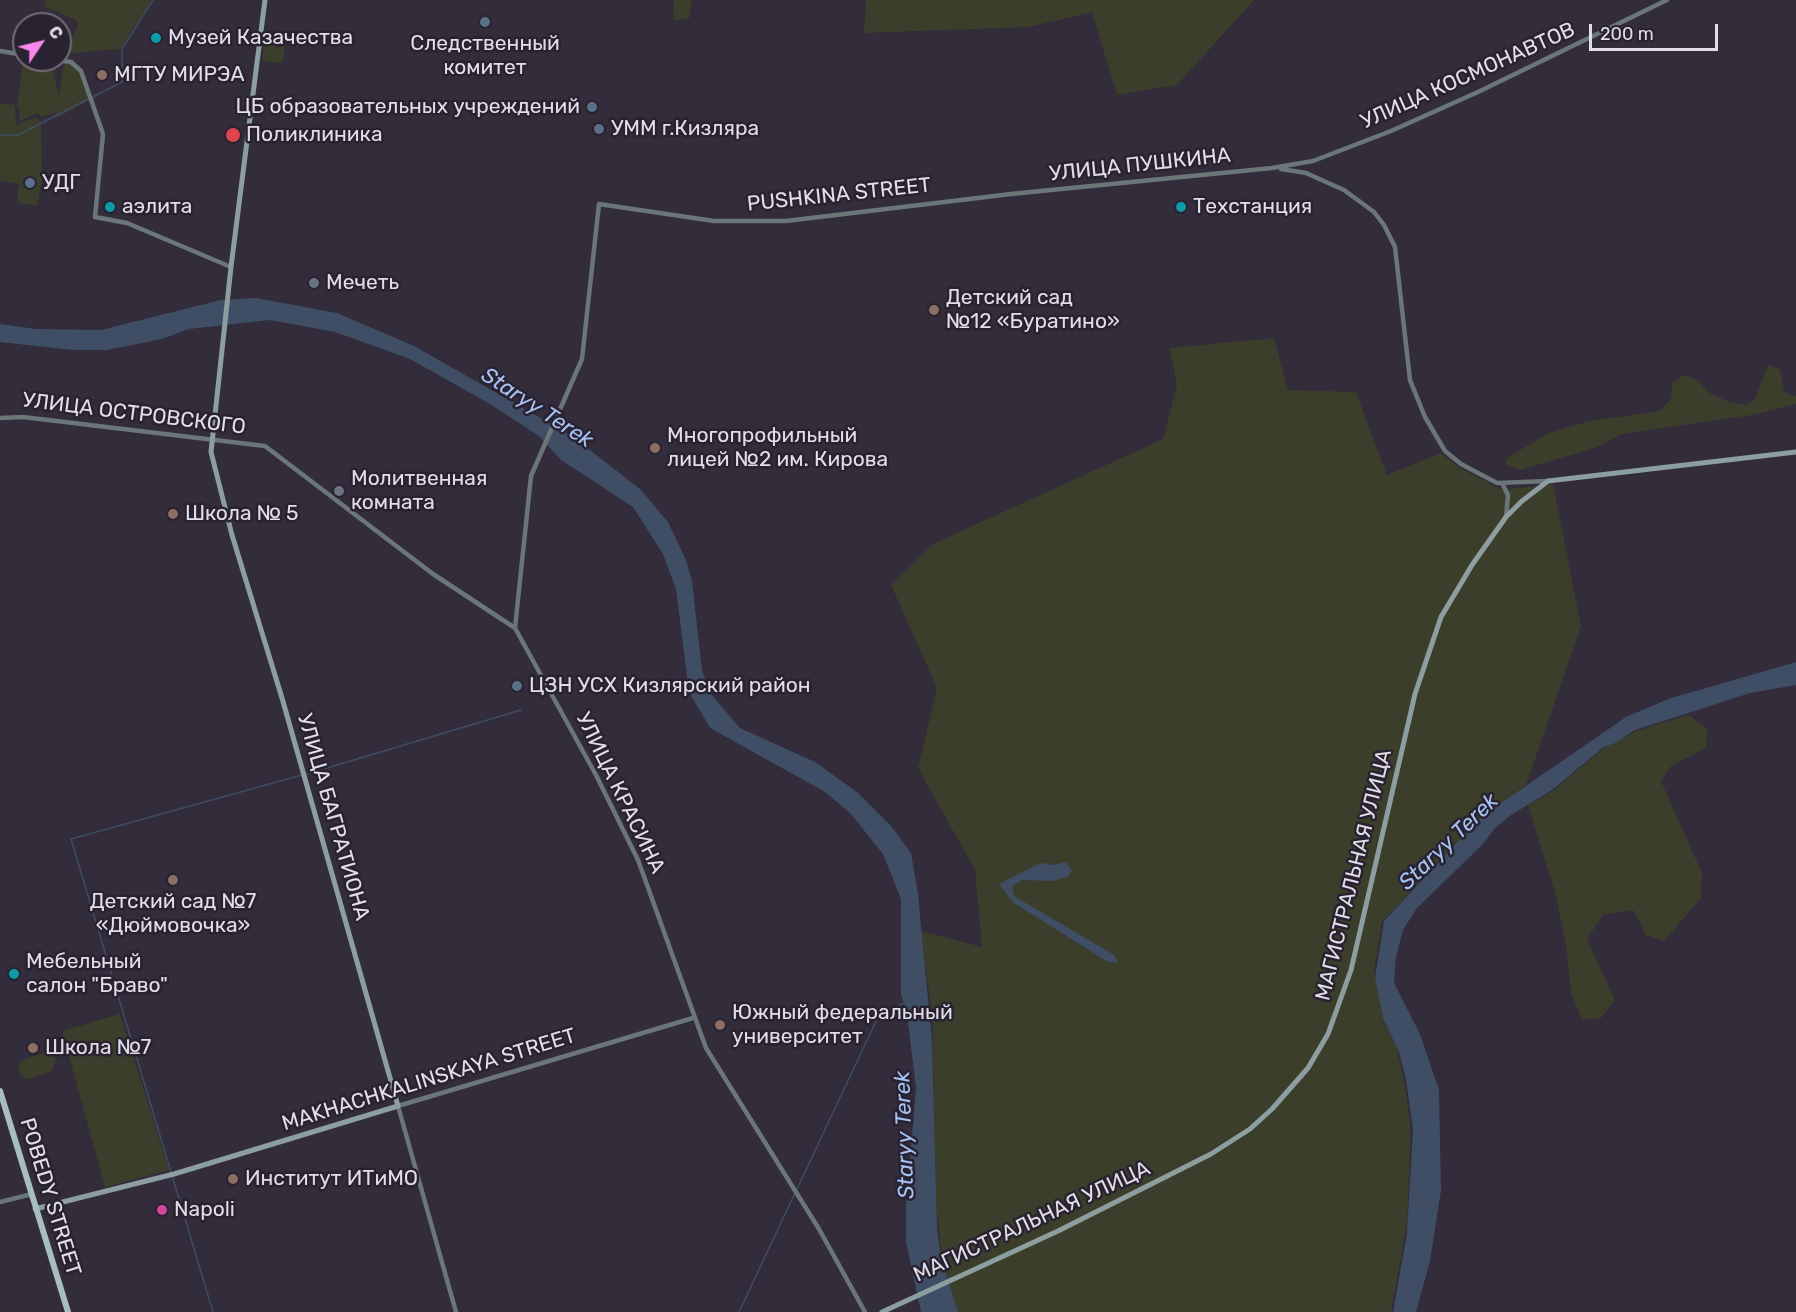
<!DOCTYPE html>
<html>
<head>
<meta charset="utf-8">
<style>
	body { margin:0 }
	#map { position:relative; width:1796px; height:1312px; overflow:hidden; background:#322c3b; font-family:Rubik,sans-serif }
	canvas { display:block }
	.north { position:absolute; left:12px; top:12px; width:60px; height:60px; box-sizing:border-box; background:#282231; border:2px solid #726d7a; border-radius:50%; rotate:55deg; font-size:16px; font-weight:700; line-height:24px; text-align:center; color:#e2dee8 }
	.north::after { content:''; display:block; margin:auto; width:21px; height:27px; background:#f888eb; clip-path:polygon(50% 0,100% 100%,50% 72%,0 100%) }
	.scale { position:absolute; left:1589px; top:24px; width:129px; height:27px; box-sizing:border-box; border:3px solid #e2dee8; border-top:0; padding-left:8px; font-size:18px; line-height:21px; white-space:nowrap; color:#e2dee8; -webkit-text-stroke:4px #282231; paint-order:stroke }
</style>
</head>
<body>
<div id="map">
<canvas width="1796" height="1312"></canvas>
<div class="north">С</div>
<div class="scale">200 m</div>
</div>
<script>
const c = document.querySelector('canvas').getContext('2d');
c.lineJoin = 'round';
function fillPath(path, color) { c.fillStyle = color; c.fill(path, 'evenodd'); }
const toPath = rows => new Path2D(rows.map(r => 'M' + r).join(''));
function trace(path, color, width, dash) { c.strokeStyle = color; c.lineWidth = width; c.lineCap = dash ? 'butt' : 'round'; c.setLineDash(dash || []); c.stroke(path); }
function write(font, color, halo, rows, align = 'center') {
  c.font = font + ' Rubik,sans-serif'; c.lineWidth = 5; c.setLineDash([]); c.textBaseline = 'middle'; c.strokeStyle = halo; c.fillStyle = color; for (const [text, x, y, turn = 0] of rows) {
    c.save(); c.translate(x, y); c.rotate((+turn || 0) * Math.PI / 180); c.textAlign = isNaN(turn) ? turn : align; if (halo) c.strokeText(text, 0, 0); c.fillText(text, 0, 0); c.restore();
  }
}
const green = toPath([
	[46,0,152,0,120,49,63,54,79,24,76,20,44,6],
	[674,0,692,0,689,19,673,20],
	[866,0,1254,0,1177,85,1117,95,1092,12,1029,27,864,33],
	[265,32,286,34,283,63,262,61],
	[23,62,52,66,59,97,64,62,71,63,80,71,91,99,55,119,56,112,41,117,39,113,19,121,20,108,17,107],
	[0,103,15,105,16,125,36,117,41,122,42,179,37,206,17,203,19,184,0,181],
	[1274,338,1288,390,1356,392,1387,475,1441,453,1460,468,1502,490,1553,484,1581,626,1526,785,1484,815,1382,922,1374,971,1383,1021,1396,1046,1404,1079,1411,1131,1407,1224,1391,1312,956,1312,943,1264,936,1207,932,1016,921,931,982,947,975,870,918,768,937,688,891,585,933,544,1163,439,1177,385,1169,348],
	[1768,365,1780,369,1784,392,1796,396,1796,404,1752,415,1622,434,1595,448,1520,470,1505,464,1508,457,1549,433,1589,421,1660,411,1671,399,1672,383,1684,375,1698,380,1708,392,1729,402,1746,405,1755,399],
	[1688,715,1707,729,1706,748,1671,766,1661,781,1702,873,1701,898,1664,941,1646,935,1633,910,1603,915,1587,939,1615,1000,1601,1018,1582,1020,1571,993,1566,944,1555,893,1528,805,1554,790,1605,747,1636,731],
	[120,1014,169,1170,105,1187,62,1031],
	[46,1052,56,1059,52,1071,28,1079,21,1076,18,1069,20,1061]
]);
const water = toPath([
	[256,298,337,313,414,346,572,436,640,489,668,522,686,560,692,581,702,671,711,694,740,728,815,762,857,792,891,826,911,853,918,894,932,1041,937,1229,942,1262,958,1312,921,1312,906,1242,906,1207,916,1088,907,1015,901,994,901,899,883,854,850,813,825,792,710,728,689,692,676,589,663,554,633,507,561,460,539,436,490,404,410,359,335,332,270,320,189,329,162,339,107,350,72,350,0,342,0,324,36,329,101,330,221,300],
	[1796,662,1796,685,1750,693,1635,730,1615,743,1604,747,1552,790,1511,815,1495,828,1483,844,1417,908,1403,930,1396,957,1394,983,1420,1034,1439,1090,1441,1190,1430,1261,1416,1312,1393,1312,1407,1233,1413,1129,1406,1080,1399,1052,1383,1019,1375,978,1384,921,1482,816,1626,717,1668,699],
	[1066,862,1072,871,1067,877,1052,881,1022,880,1012,886,1014,896,1114,955,1118,963,1108,962,1014,903,999,884,1041,863,1054,865]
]);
const stream = toPath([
	[0,135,18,135,122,82,122,49,153,0],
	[307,774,521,710],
	[797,1189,879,1015,904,1003],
	[213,1312,71,839,302,775],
	[739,1312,795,1193]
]);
const tertiary = toPath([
	[0,51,24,55],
	[57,60,71,62,81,71,103,134,95,217,127,223,231,267],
	[1281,169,1306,173,1344,190,1374,212,1384,225,1395,247,1410,380,1425,417,1445,451,1461,464,1497,483,1548,481],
	[0,418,23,417,265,446,433,574,515,628,596,775,638,860,706,1048,819,1229,865,1312],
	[1502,483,1508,495,1506,517],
	[515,628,531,476,582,359,599,204,714,221,786,221,1011,194,1272,168,1313,161,1391,131,1478,92,1667,0],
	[0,1202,32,1194],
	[456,1312,398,1106,693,1018]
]);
const secondary = toPath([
	[35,1209,174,1174,398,1106,282,698,232,535,211,452,231,267,265,0],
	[882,1312,1058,1231,1211,1154,1250,1129,1272,1109,1308,1068,1328,1034,1351,970,1415,694,1441,617,1472,565,1506,517,1522,501,1548,481,1796,452]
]);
const primary = toPath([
	[0,1091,68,1312]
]);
const markers = [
	[485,22,6,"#5c6f8a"],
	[156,38,6,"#0f9aa8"],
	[102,75,6,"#8d6e63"],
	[592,107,6,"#5c6f8a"],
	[599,129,6,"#5c6f8a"],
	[233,135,8,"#e0444e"],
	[30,183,6,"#5c6f8a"],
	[110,207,6,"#0f9aa8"],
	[1181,207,6,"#0f9aa8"],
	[314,283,6,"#6b7280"],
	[934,310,6,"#8d6e63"],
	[655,448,6,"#8d6e63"],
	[339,491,6,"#6b7280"],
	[173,514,6,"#8d6e63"],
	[517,686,6,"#5c6f8a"],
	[173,880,6,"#8d6e63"],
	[14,974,6,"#0f9aa8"],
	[720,1025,6,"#8d6e63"],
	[33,1048,6,"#8d6e63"],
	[233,1179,6,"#8d6e63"],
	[162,1210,6,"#d1479c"]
];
const poiNames = [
	["Музей Казачества",168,38],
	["Следственный",485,44,"center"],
	["комитет",485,68,"center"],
	["МГТУ МИРЭА",114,75],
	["ЦБ образовательных учреждений",580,107,"right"],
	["УММ г.Кизляра",611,129],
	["Поликлиника",246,135],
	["УДГ",42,183],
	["аэлита",122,207],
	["Техстанция",1193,207],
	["Мечеть",326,283],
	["Детский сад",946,298],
	["№12 «Буратино»",946,322],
	["Многопрофильный",667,436],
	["лицей №2 им. Кирова",667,460],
	["Молитвенная",351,479],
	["комната",351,503],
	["Школа № 5",185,514],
	["ЦЗН УСХ Кизлярский район",529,686],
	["Детский сад №7",173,902,"center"],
	["«Дюймовочка»",173,926,"center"],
	["Мебельный",26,962],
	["салон \"Браво\"",26,986],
	["Южный федеральный",732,1013],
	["университет",732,1037],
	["Школа №7",45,1048],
	["Институт ИТиМО",245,1179],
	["Napoli",174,1210]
];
const streetNames = [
	["УЛИЦА КОСМОНАВТОВ",1468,76,-24],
	["УЛИЦА ПУШКИНА",1140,165,-6],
	["PUSHKINA STREET",839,195,-6],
	["УЛИЦА ОСТРОВСКОГО",134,414,7],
	["УЛИЦА КРАСИНА",620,793,64],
	["УЛИЦА БАГРАТИОНА",333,817,74],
	["МАГИСТРАЛЬНАЯ УЛИЦА",1354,875,-76],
	["MAKHACHKALINSKAYA STREET",429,1080,-17],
	["POBEDY STREET",50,1197,73],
	["МАГИСТРАЛЬНАЯ УЛИЦА",1032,1222,-25]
];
const waterNames = [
	["Staryy Terek",537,408,33],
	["Staryy Terek",1449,842,-44],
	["Staryy Terek",905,1135,-92]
];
fillPath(green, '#3b3e2b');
fillPath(water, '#3f4d65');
trace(stream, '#3f4d65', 1.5);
trace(tertiary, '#6b7678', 4.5);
trace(secondary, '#8d9ea1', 5);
trace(primary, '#a7bdc0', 6);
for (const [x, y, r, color] of markers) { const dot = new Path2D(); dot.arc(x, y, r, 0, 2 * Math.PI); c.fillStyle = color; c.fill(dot); trace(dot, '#282231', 2); }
write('21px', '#e2dee8', '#282231', poiNames, 'left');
write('21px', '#e2dee8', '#282231', streetNames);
write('italic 22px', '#a6c2f2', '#282231', waterNames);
</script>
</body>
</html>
